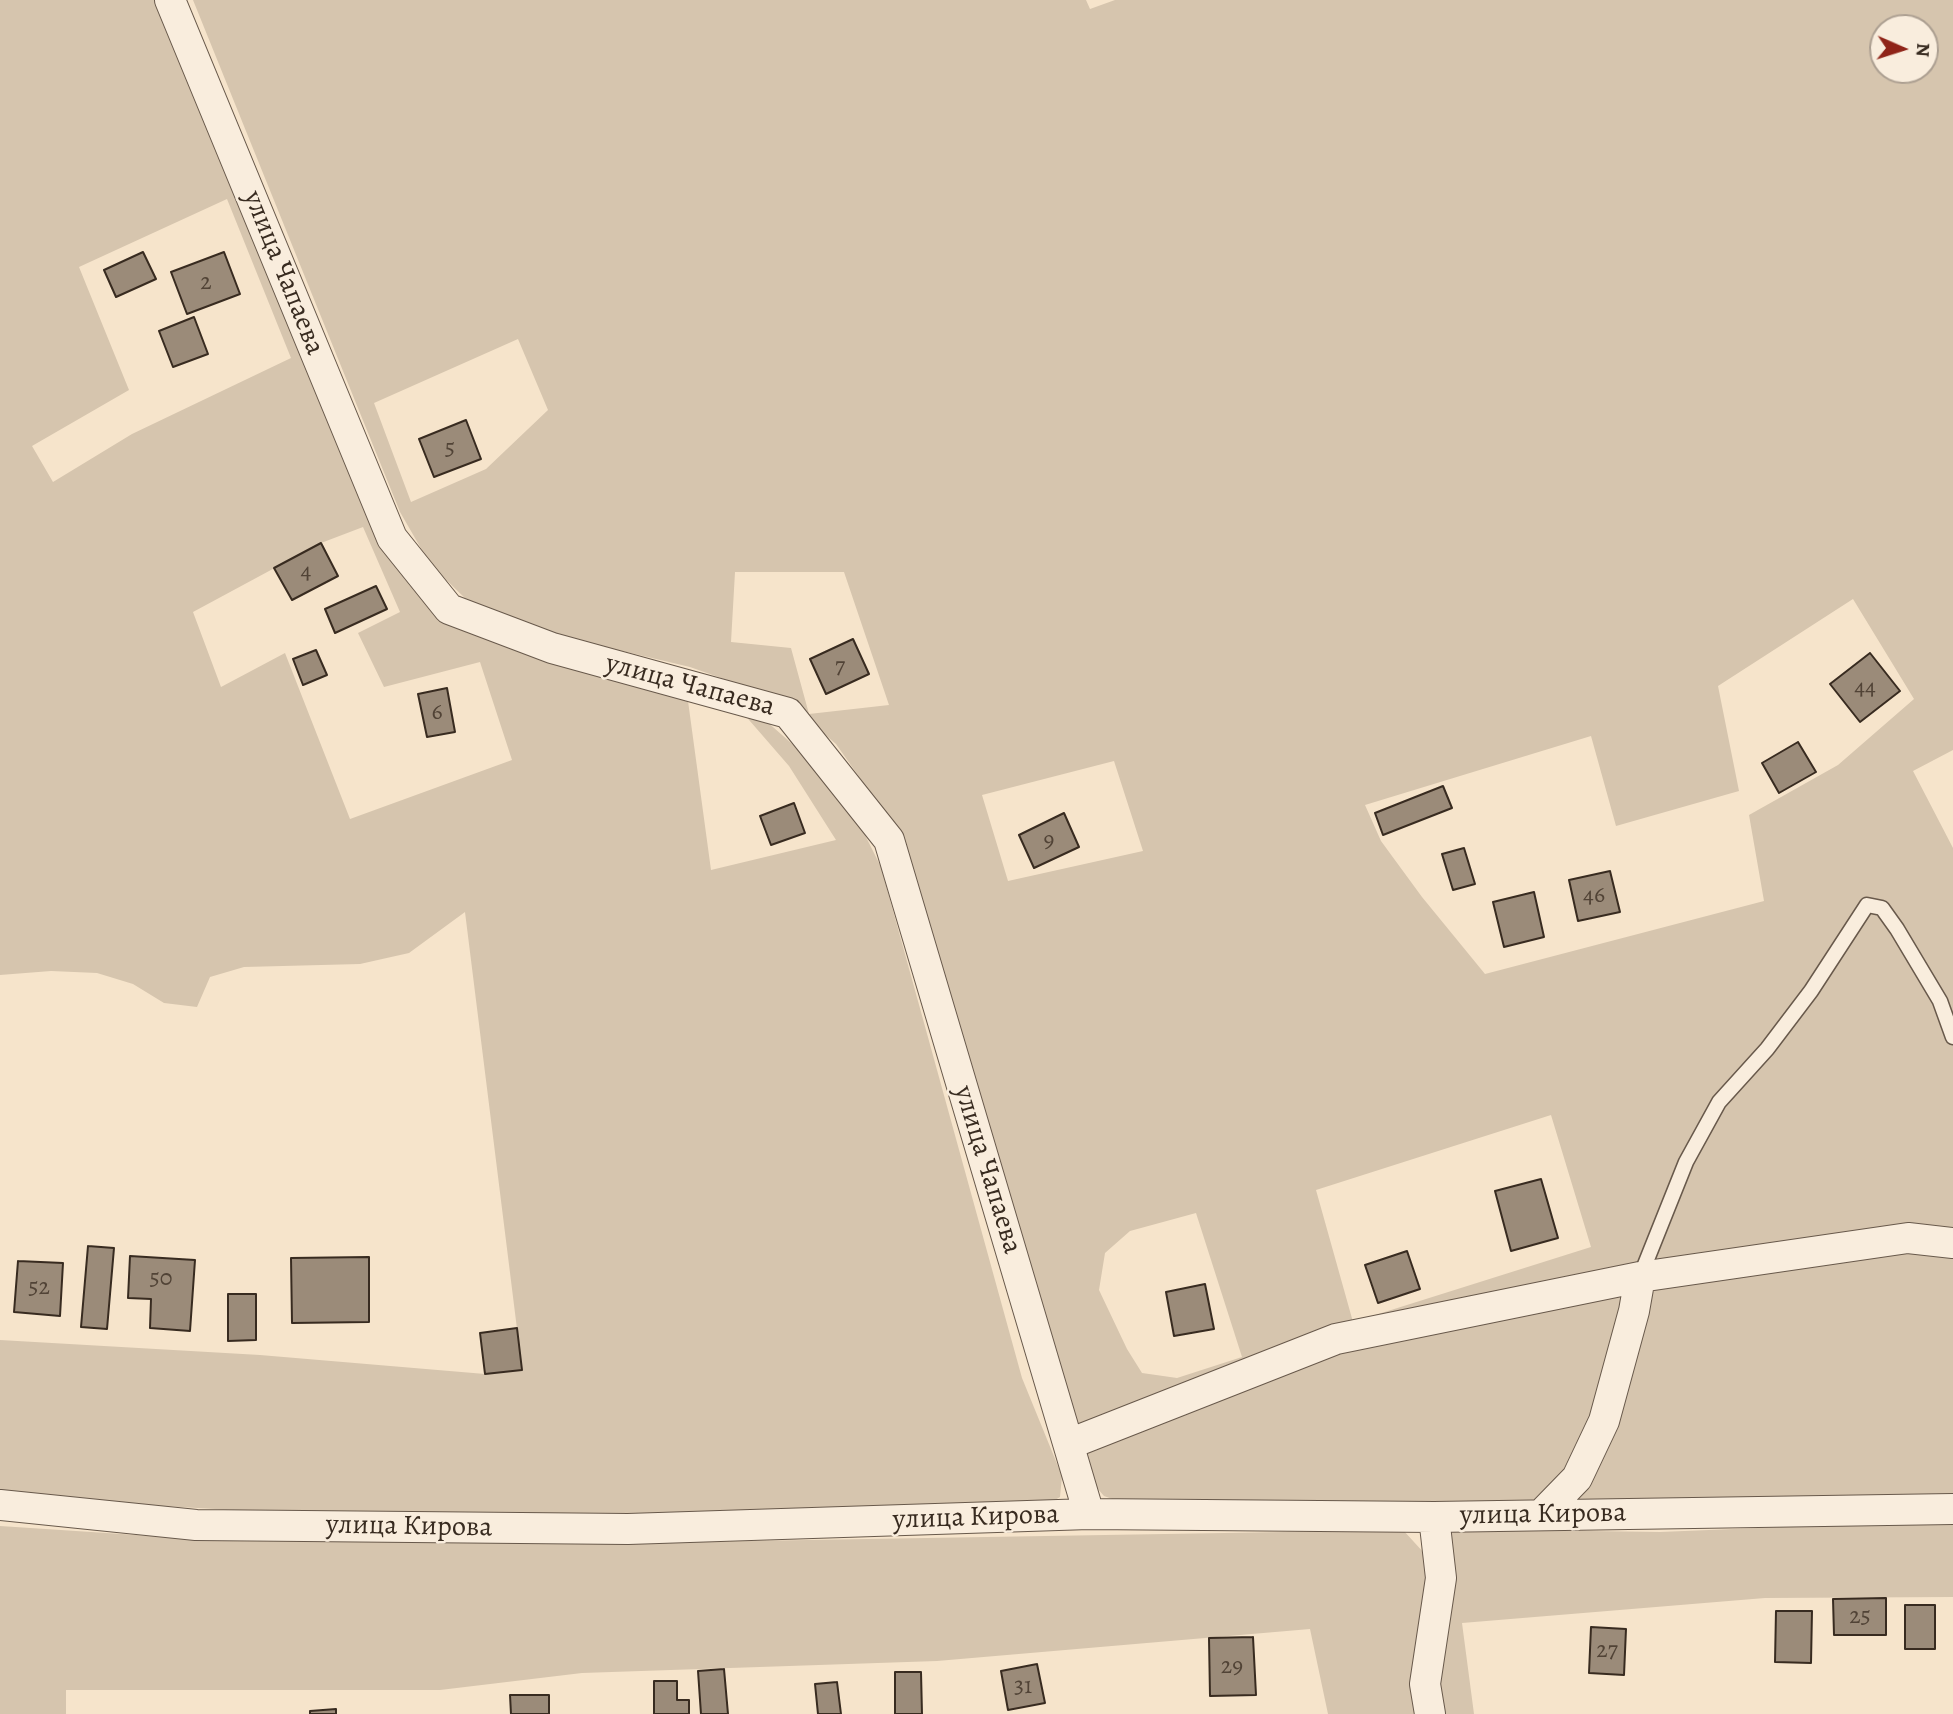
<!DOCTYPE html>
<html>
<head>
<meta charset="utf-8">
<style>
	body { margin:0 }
	#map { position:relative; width:1953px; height:1714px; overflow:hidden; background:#f6e4cb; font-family:Alegreya,serif }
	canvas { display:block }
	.north { position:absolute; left:1869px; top:14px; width:70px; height:70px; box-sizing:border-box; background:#f9eddd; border:2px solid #ac9f91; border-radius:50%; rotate:93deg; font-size:19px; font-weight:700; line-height:28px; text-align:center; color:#382b20 }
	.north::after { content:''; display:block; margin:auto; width:24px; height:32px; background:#8f2418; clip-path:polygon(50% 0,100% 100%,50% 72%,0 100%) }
</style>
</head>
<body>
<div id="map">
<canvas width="1953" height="1714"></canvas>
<div class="north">N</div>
</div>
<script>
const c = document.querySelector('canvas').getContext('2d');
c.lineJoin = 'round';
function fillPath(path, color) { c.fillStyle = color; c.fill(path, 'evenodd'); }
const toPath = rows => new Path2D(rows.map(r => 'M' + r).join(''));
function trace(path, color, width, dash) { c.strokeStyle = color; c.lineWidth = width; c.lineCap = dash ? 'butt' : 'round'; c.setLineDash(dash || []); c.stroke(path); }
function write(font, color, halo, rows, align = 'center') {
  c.font = font + ' Alegreya,serif'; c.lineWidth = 5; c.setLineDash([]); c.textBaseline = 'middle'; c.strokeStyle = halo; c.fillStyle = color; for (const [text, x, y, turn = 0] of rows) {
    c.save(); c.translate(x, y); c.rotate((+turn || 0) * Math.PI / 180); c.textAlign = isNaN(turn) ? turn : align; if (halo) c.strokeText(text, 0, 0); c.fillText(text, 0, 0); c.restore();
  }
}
const green = toPath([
	[0,0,165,0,428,605,749,706,798,749,847,799,881,867,1022,1378,1062,1476,1060,1497,1045,1506,757,1513,305,1514,0,1497,0,1340,260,1355,485,1374,522,1369,465,912,409,953,360,964,244,967,210,977,197,1007,164,1003,133,984,97,973,51,971,0,975],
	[227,199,291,358,132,434,53,482,32,446,129,390,79,267],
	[363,527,400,612,358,633,384,687,480,662,512,760,350,819,285,653,221,687,193,612,321,543],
	[688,701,743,713,789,766,836,840,711,870],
	[193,0,1086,0,1090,9,1115,0,1953,0,1953,750,1913,771,1953,848,1953,1232,1606,1276,1074,1428,888,818,836,744,786,701,690,667,529,629,472,605,430,564,400,512],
	[1883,28,1925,28,1925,70,1883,70],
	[518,339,548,410,486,469,411,502,374,403],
	[735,572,844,572,889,705,809,714,791,648,731,642],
	[1853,599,1914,699,1838,765,1749,815,1764,901,1485,974,1422,897,1381,841,1365,805,1591,736,1616,826,1739,791,1718,686],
	[1114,761,1143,851,1008,881,982,795],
	[1551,1115,1591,1247,1353,1322,1316,1190],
	[1196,1213,1242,1357,1177,1378,1142,1373,1127,1349,1099,1290,1105,1253,1130,1231],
	[1914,1244,1953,1249,1953,1497,1615,1508,1377,1501,1132,1506,1104,1496,1091,1481,1082,1447,1349,1348,1634,1284],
	[1953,1520,1953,1597,1765,1598,1462,1623,1474,1714,1441,1714,1438,1694,1449,1529,1660,1532],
	[0,1526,228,1541,629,1543,1403,1530,1425,1554,1429,1579,1419,1714,1328,1714,1310,1629,937,1661,582,1673,440,1690,66,1690,66,1714,0,1714]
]);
const building = toPath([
	[143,252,156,279,116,297,104,270,143,252],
	[224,252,240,294,187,314,171,272,224,252],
	[194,317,208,354,173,367,159,331,194,317],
	[466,420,481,459,434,477,419,439,466,420],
	[321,543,338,576,292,600,274,568,321,543],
	[376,586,387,609,335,633,325,609,376,586],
	[853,639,869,674,826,694,810,659,853,639],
	[316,650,327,675,303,685,293,659,316,650],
	[1870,653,1900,691,1860,722,1830,684,1870,653],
	[447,688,455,732,427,737,418,694,447,688],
	[1798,742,1816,772,1779,793,1762,763,1798,742],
	[1443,786,1452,808,1383,835,1375,813,1443,786],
	[794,803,805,833,771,845,760,816,794,803],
	[1064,813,1079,847,1034,868,1019,835,1064,813],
	[1464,848,1475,884,1453,890,1442,854,1464,848],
	[1610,871,1620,912,1578,921,1569,880,1610,871],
	[1534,892,1544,937,1504,947,1493,902,1534,892],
	[1541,1179,1558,1238,1511,1251,1495,1191,1541,1179],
	[88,1246,114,1248,107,1329,81,1327,88,1246],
	[1407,1251,1420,1289,1378,1303,1365,1265,1407,1251],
	[130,1256,195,1260,190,1331,150,1328,151,1299,128,1298,130,1256],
	[369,1257,369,1322,292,1323,291,1258,369,1257],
	[18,1261,63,1263,60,1316,14,1312,18,1261],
	[1205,1284,1214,1329,1174,1336,1166,1292,1205,1284],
	[228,1294,256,1294,256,1340,228,1341,228,1294],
	[517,1328,522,1370,485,1374,480,1333,517,1328],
	[1886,1598,1886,1635,1834,1635,1833,1599,1886,1598],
	[1905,1605,1935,1605,1935,1649,1905,1649,1905,1605],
	[1776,1611,1812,1611,1811,1663,1775,1662,1776,1611],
	[1591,1627,1626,1629,1624,1675,1589,1673,1591,1627],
	[1253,1637,1256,1695,1210,1696,1209,1638,1253,1637],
	[1037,1664,1045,1703,1008,1710,1001,1671,1037,1664],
	[724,1669,728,1714,701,1714,698,1671,724,1669],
	[895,1672,921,1672,922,1714,895,1714,895,1672],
	[654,1681,677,1681,677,1700,689,1700,689,1714,654,1714,654,1681],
	[837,1682,841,1714,818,1714,815,1684,837,1682],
	[510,1695,549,1695,549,1714,511,1714,510,1695],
	[336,1709,336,1714,310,1714,310,1711,336,1709]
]);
const service = toPath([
	[1640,1277,1686,1162,1719,1102,1767,1049,1811,991,1867,905,1882,908,1897,929,1940,1001,1953,1037]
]);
const minor = toPath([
	[170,0,392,538,449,609,552,648,788,713,889,840,1089,1514],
	[1069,1444,1336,1339,1640,1277,1908,1238,1953,1243],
	[0,1505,196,1525,628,1529,1089,1514,1434,1517,1953,1509],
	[1541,1515,1577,1478,1604,1421,1634,1311,1640,1277],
	[1430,1714,1425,1684,1441,1578,1434,1517]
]);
const numberNames = [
	["2",206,283],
	["5",450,449],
	["4",306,572],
	["7",840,667],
	["44",1865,688],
	["6",437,713],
	["9",1049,841],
	["46",1594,896],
	["50",161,1279],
	["52",39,1288],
	["25",1860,1617],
	["27",1607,1651],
	["29",1232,1667],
	["31",1023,1687]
];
const streetNames = [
	["улица Чапаева",283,273,68],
	["улица Чапаева",690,686,15],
	["улица Чапаева",987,1170,73],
	["улица Кирова",1543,1515,-1],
	["улица Кирова",976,1518,-2],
	["улица Кирова",409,1527,1]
];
fillPath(green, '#d6c5ae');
fillPath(building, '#9b8b79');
trace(building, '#382b20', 2);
trace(service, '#68594b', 17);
trace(minor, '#68594b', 32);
trace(service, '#f9eddd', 14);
trace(minor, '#f9eddd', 30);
write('24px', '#514336', null, numberNames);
write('28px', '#382b20', '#f9eddd', streetNames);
</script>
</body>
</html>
